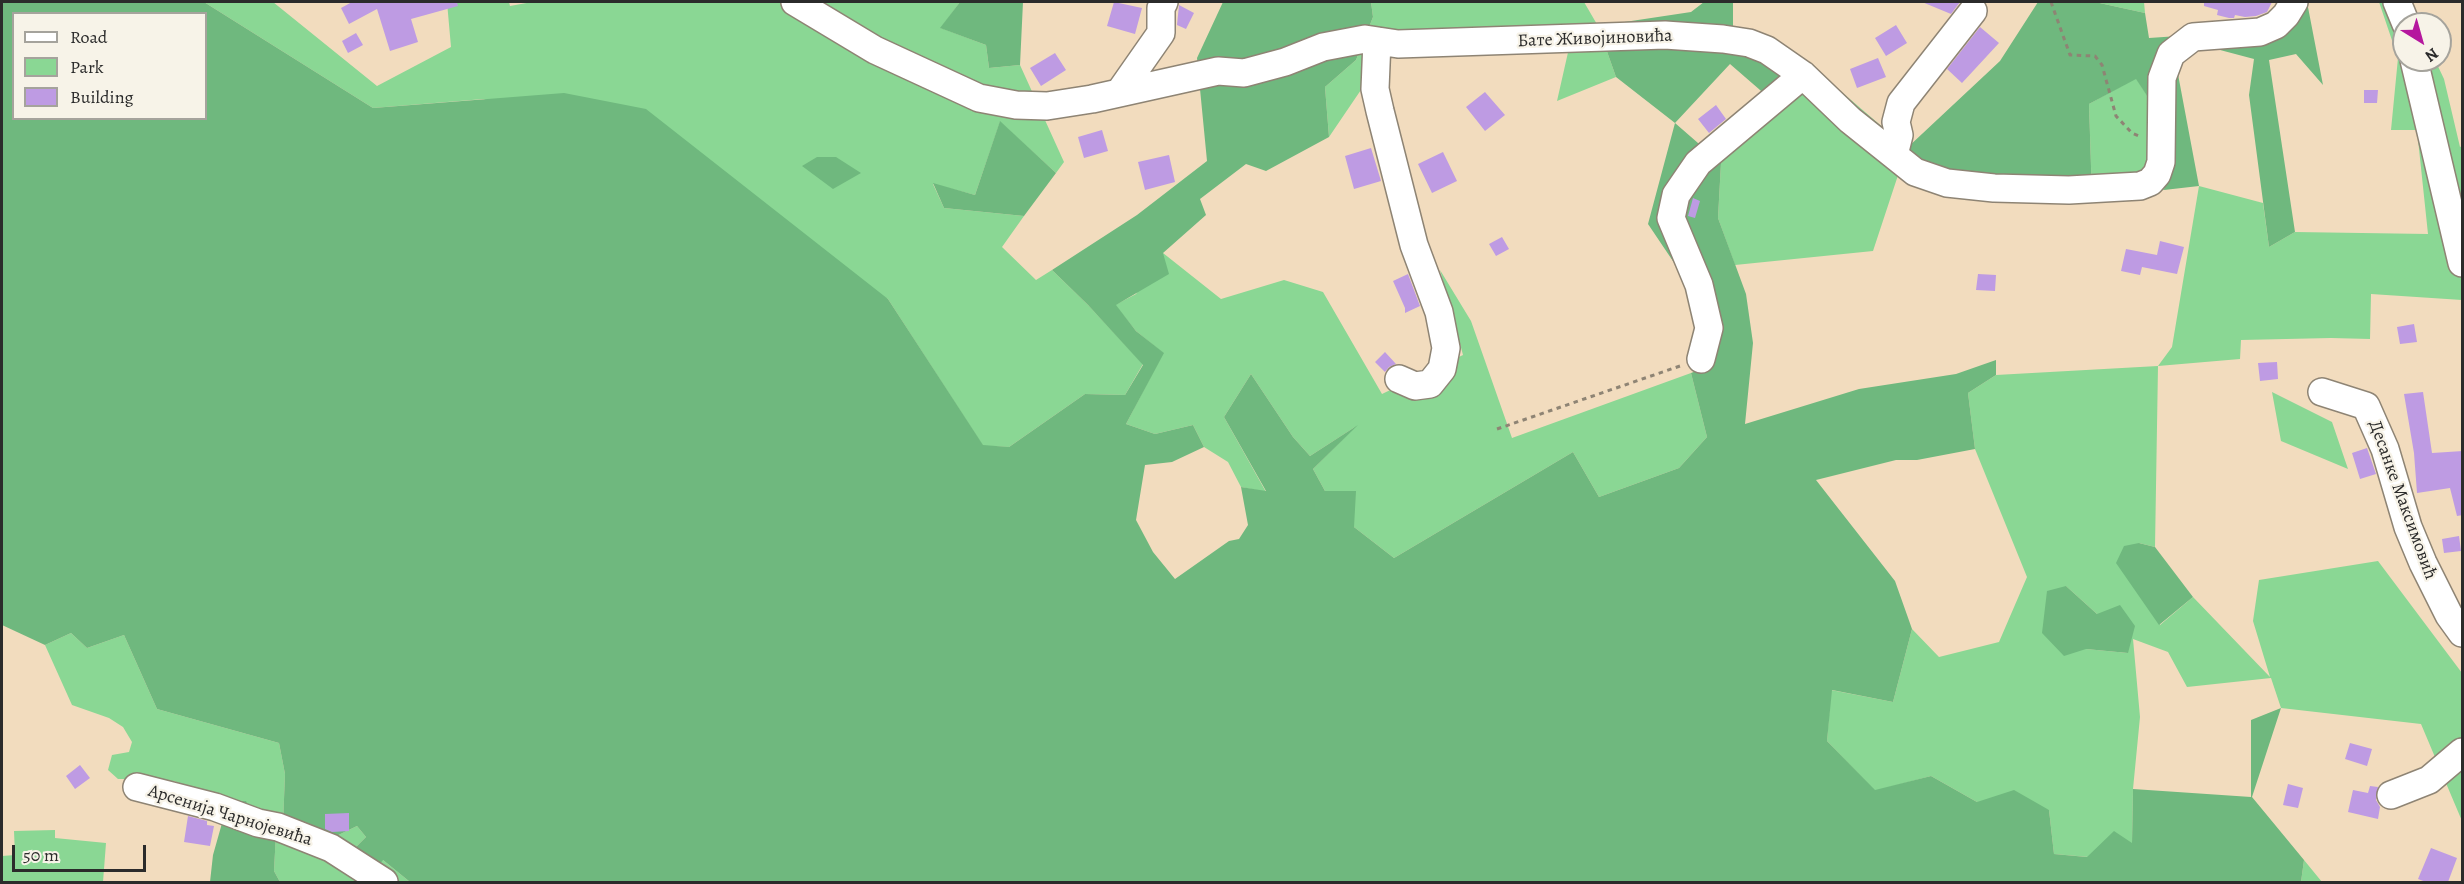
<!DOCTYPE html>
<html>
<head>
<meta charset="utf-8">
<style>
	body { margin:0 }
	#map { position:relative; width:2464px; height:884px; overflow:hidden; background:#f2dcbe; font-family:Alegreya,serif }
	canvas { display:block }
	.frame { position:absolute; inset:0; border:3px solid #2b2b2b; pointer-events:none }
	.legend { position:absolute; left:12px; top:12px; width:195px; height:108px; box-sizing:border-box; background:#f7f3e8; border:2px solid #a5a39c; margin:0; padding:8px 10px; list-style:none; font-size:18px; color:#2b2b2b }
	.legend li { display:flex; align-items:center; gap:12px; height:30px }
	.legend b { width:30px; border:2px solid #a5a39c }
	.north { position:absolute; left:2392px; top:12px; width:60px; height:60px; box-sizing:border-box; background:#f7f3e8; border:2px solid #a5a39c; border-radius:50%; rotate:143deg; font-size:16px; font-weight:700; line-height:24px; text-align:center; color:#2b2b2b }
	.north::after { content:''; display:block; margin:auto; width:21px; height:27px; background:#b5179e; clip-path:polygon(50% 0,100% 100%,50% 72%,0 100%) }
	.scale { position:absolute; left:12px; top:845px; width:134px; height:27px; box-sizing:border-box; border:3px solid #2b2b2b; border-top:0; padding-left:8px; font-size:18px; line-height:21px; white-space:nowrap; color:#2b2b2b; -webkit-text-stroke:4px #f7f3e8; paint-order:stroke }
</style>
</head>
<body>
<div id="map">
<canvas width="2464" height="884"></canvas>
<div class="frame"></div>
<ul class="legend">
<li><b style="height:8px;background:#fff"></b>Road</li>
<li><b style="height:16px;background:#8ad794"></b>Park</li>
<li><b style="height:16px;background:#be9be3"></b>Building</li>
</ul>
<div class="north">N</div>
<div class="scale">50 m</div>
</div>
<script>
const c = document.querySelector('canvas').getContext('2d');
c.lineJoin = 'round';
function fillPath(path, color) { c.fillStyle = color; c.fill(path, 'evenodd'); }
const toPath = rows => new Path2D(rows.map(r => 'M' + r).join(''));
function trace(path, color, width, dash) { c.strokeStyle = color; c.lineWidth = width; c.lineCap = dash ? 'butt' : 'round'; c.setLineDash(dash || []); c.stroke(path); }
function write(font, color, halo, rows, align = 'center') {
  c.font = font + ' Alegreya,serif'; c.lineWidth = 4.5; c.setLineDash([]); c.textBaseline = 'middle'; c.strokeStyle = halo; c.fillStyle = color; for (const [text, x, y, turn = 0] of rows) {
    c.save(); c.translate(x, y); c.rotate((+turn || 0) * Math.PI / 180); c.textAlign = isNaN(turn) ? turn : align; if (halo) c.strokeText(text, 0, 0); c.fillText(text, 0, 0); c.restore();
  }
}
const green = toPath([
	[204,2,273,2,377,86,451,47,447,2,509,2,510,6,532,2,960,2,941,28,986,45,989,68,1020,65,1064,162,1056,173,1000,122,975,195,933,184,944,208,1024,216,1002,247,1036,280,1052,270,1088,305,1143,364,1125,395,1085,394,1009,447,983,446,888,299,484,99,373,108],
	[1371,2,1584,2,1598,26,1616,77,1557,101,1569,48,1386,53,1329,137,1325,87,1356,60,1373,17],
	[2095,2,2144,2,2145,13],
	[2379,2,2409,2,2419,24,2404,24,2404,60,2435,60,2444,79,2460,147,2462,146,2462,300,2371,294,2370,339,2331,338,2241,340,2240,359,2158,366,2155,547,2139,543,2160,625,2193,597,2270,677,2253,621,2259,580,2378,561,2462,673,2462,821,2421,724,2281,708,2271,678,2187,687,2168,652,2133,639,2140,717,2133,789,2132,844,2088,857,2054,854,2049,810,1977,802,1931,776,1875,791,1827,741,1831,690,1893,702,1912,629,1939,657,1999,642,2027,577,1975,449,1968,393,1996,375,2158,366,2172,347,2199,186,2263,203,2269,247,2295,232,2428,234,2417,130,2391,130,2398,58],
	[2066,586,2097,614,2128,653,2086,649],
	[1823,76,1907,148,1873,251,1735,265,1718,218,1721,163,1775,103],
	[2136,78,2170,131,2164,190,2092,197,2089,104],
	[1163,253,1221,299,1284,280,1323,292,1382,394,1463,355,1440,270,1471,321,1512,438,1691,373,1707,437,1679,468,1599,497,1573,452,1394,558,1354,527,1325,491,1313,469,1355,427,1310,456,1293,437,1251,374,1224,417,1266,492,1241,487,1228,462,1204,447,1193,425,1155,434,1126,424,1163,353,1136,331,1115,305,1136,294],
	[2272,392,2332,422,2348,469,2281,441],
	[71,633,87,648,124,635,157,709,279,743,285,774,283,825,174,781,155,785,137,779,118,779,108,770,112,755,129,752,132,742,123,727,109,718,72,705,45,645],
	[357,826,366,837,350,853,383,860,410,882,280,882,274,871,276,832,324,842],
	[55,830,55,838,106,843,103,882,2,882,2,856,15,855,14,831],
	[2304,860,2322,882,2301,882]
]);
const forest = toPath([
	[2,2,204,2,373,108,564,93,646,109,888,299,983,445,1009,447,1085,394,1125,395,1143,365,1088,305,1052,270,1137,215,1207,161,1197,58,1223,2,1371,2,1373,17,1356,60,1325,87,1329,137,1266,171,1246,164,1200,199,1206,215,1163,253,1169,274,1116,305,1136,331,1164,353,1126,424,1155,434,1193,425,1204,447,1172,462,1145,465,1136,520,1153,552,1175,579,1229,541,1239,539,1248,525,1241,487,1266,491,1224,417,1251,374,1293,437,1310,456,1358,425,1313,469,1325,491,1356,491,1354,527,1394,558,1573,452,1599,497,1679,468,1707,437,1691,373,1704,368,1687,282,1648,224,1675,123,1616,77,1598,26,1691,12,1704,2,1733,2,1733,29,1823,76,1775,103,1730,64,1675,123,1721,163,1718,218,1746,294,1753,343,1745,424,1859,389,1956,374,1996,360,1996,375,1968,393,1975,449,1917,460,1896,460,1816,480,1895,581,1912,629,1893,702,1832,690,1827,741,1875,790,1931,776,1977,802,2014,790,2049,810,2054,854,2087,857,2114,831,2132,843,2133,789,2251,797,2251,720,2281,708,2252,797,2304,860,2301,882,410,882,383,860,373,872,349,854,366,837,357,826,324,842,276,833,274,871,280,882,210,882,213,855,228,802,246,801,251,814,283,824,285,774,279,743,157,709,124,635,87,648,71,633,45,645,2,625],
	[14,14,206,14,206,118,14,118],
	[960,2,1023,2,1020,65,989,68,986,45,940,28],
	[2038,2,2095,2,2145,13,2149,38,2282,29,2307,2,2323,85,2296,54,2269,60,2295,232,2269,247,2249,95,2254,59,2171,37,2199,186,2164,190,2170,131,2136,79,2089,104,2092,197,1937,170,1907,148,2000,61],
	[1000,121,1056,173,1024,216,944,208,933,183,975,195],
	[817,157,836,157,861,173,833,189,802,166],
	[2139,543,2155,547,2193,597,2159,625,2116,563,2124,546],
	[2066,586,2097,614,2120,605,2135,626,2128,653,2086,649,2064,656,2042,633,2047,591]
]);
const building = toPath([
	[352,2,457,2,458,6,411,19,418,42,390,51,377,9,349,24,341,8],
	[1114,2,1142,8,1135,34,1107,26],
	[1922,2,1960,2,1951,14],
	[2204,2,2272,2,2267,12,2256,16,2245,17,2235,15,2234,18,2229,18,2217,15,2218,10,2204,6],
	[1179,5,1194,13,1186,29,1177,25],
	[1896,25,1907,43,1886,56,1875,38],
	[1980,27,1999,43,1962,83,1947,69],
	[356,33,363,45,348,53,342,41],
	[1055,53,1066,70,1041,86,1030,68],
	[1878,58,1886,77,1857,88,1850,69],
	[2364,90,2378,90,2377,103,2364,103],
	[1485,92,1505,115,1485,131,1466,107],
	[1716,105,1726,119,1709,133,1698,119],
	[1102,130,1108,151,1084,158,1078,137],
	[1371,148,1381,181,1354,189,1345,156],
	[1443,152,1457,181,1432,193,1418,164],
	[1169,155,1175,182,1145,190,1138,162],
	[1693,198,1700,201,1695,218,1688,216],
	[1502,237,1509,249,1496,256,1489,244],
	[2160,241,2184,247,2177,274,2142,267,2140,275,2121,271,2126,249,2157,255],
	[1408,274,1420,306,1405,313,1405,308,1393,281],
	[1978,274,1996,275,1995,291,1976,290],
	[2414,324,2417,342,2400,344,2397,327],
	[1385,352,1396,364,1389,367,1385,372,1375,362],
	[2277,362,2278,379,2260,381,2258,363],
	[2423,392,2432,453,2463,451,2463,515,2457,516,2450,488,2417,493,2414,453,2404,394],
	[2367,448,2376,474,2360,479,2352,453],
	[2459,536,2461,551,2444,553,2442,539],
	[2350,743,2372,749,2367,766,2345,759],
	[80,765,90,778,75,789,66,776],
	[2288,784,2303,788,2298,808,2283,805],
	[2370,786,2378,787,2376,800,2380,807,2378,819,2348,812,2353,790,2368,793],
	[349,813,349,831,332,832,325,829,325,814],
	[188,816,207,821,207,825,214,826,210,846,184,842],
	[2431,848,2457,858,2448,882,2426,882,2418,879]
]);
const path = toPath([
	[2051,2,2070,55,2095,56,2102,65,2116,116,2132,133,2139,136],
	[1497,429,1680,366]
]);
const minor = toPath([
	[795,2,875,50,979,98,1016,105,1047,106,1092,99,1218,71,1244,73,1285,62,1323,47,1365,39,1398,44,1665,35,1723,39,1749,43,1767,50,1803,75,1850,120,1915,172,1947,183,1994,188,2069,190,2140,186,2150,182,2157,174,2161,162,2162,78,2171,54,2193,37,2260,32,2276,25,2286,15,2294,2],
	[2397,2,2406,24],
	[1377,41,1375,89,1380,111,1414,245,1439,312,1446,348,1442,369,1430,384,1415,386,1399,379],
	[2414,60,2462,263],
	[1119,93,1161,33,1161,8,1164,2],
	[1894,155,1899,135,1896,122,1901,103,1973,11],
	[1701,359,1709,328,1699,285,1671,218,1676,195,1698,163,1803,75],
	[2322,392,2366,406,2385,449,2408,527,2423,563,2449,615,2462,633],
	[137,787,215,807,258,823,278,827,331,848,384,882],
	[2391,795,2429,780,2462,752]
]);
const streetNames = [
	["Бате Живојиновића",1595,39,-2],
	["Десанке Максимовић",2402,500,70],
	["Арсенија Чарнојевића",230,816,17]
];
fillPath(green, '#8ad794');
fillPath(forest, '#6fb87e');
fillPath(building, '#be9be3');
trace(minor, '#8e8474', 30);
trace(path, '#8e8474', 3, [4.5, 4.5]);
trace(minor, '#fff', 27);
write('18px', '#2b2b2b', '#f7f3e8', streetNames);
</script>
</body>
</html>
